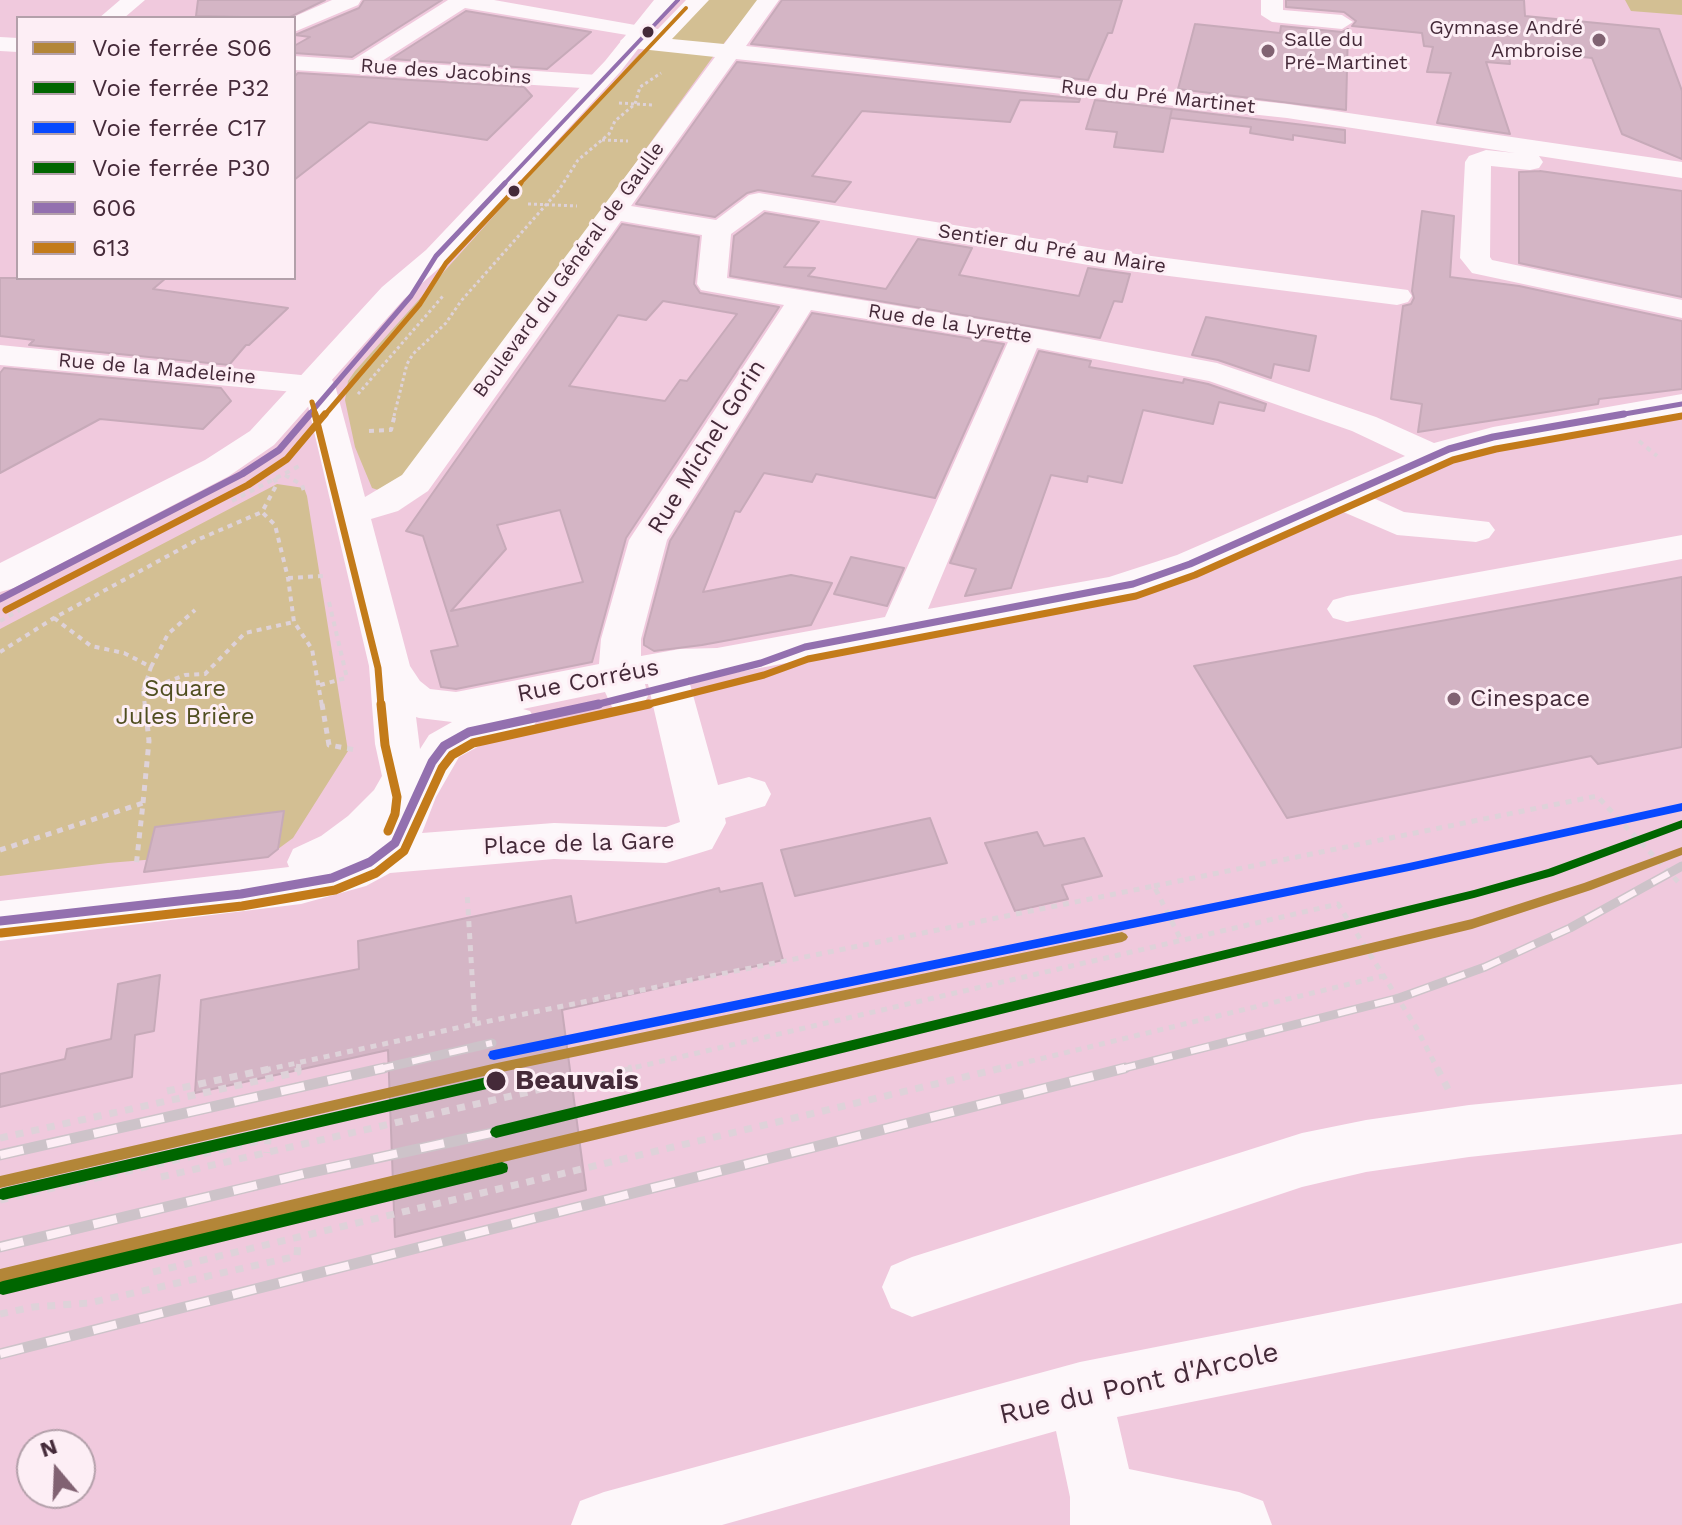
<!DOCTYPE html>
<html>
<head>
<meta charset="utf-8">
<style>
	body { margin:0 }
	#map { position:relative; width:1682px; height:1525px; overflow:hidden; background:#f0c9dd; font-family:"Work Sans",sans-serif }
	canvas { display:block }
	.legend { position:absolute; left:16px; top:16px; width:280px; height:264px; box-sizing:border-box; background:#fdeef5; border:2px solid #b3a0aa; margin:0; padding:10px 14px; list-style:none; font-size:24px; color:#452a39 }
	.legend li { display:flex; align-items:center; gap:16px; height:40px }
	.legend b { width:40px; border:2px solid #b3a0aa }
	.north { position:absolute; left:16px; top:1429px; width:80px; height:80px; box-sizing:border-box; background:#fdeef5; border:2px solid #b3a0aa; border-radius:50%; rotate:341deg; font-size:22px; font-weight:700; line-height:32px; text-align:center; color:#452a39 }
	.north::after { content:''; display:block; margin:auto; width:28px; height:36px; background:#816272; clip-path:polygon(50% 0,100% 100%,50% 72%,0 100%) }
</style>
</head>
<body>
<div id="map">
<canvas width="1682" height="1525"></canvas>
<ul class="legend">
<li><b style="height:10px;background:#b38638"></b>Voie ferrée S06</li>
<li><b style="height:10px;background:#060"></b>Voie ferrée P32</li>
<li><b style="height:10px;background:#0749ff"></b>Voie ferrée C17</li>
<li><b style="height:10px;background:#060"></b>Voie ferrée P30</li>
<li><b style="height:10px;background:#9370af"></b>606</li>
<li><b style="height:10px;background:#c37b1a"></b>613</li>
</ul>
<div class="north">N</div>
</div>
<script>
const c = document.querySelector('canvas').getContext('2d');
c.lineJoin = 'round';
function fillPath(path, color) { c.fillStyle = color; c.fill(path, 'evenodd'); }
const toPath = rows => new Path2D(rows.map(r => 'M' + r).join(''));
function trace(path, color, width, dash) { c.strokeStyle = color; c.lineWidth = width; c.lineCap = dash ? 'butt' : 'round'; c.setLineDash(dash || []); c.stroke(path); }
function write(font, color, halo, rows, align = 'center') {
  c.font = font + ' "Work Sans",sans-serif'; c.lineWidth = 6; c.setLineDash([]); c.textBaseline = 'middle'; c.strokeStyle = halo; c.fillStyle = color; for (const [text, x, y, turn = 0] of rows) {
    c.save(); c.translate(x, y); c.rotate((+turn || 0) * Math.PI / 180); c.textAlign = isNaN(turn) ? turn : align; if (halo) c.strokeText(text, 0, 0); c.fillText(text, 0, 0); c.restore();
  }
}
const green = toPath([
	[705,0,759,0,712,58,413,469,378,490,372,488,355,447,345,400,348,381,355,371,639,54,670,40],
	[1625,0,1682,0,1682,15,1631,11],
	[277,484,304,488,307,496,348,751,293,838,278,849,108,863,0,876,0,629]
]);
const building = toPath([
	[198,0,325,0,288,18,196,16,198,0],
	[364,0,442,0,352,57,294,53,294,46,310,37,295,35,359,8,364,0],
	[782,0,1122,0,1112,33,1108,33,1088,80,751,44,782,0],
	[1286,0,1524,0,1525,16,1659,29,1682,91,1682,159,1622,134,1592,58,1508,49,1510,64,1486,62,1510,134,1437,123,1451,73,1427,72,1433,47,1424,46,1422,33,1352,26,1356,21,1344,12,1286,7,1286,0],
	[466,11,591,32,547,69,391,59,466,11],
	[1195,24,1280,33,1281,26,1342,32,1348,29,1346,110,1178,89,1195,24],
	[737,62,1080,99,1079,102,1020,100,1010,122,862,111,812,176,851,182,835,202,758,190,747,193,715,217,636,204,737,62],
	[298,73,524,87,532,96,487,140,369,122,294,180,294,77,298,73],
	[1095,100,1172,109,1163,152,1114,147,1117,132,1086,129,1095,100],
	[1172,109,1345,130,1345,143,1293,135,1293,140,1250,133,1251,127,1170,118,1172,109],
	[1540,171,1682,191,1682,297,1519,263,1519,172,1540,171],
	[1422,211,1454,216,1450,277,1519,286,1682,321,1682,389,1599,399,1598,404,1418,432,1422,404,1391,399,1403,306,1411,304,1414,298,1412,291,1422,211],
	[765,213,819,222,784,267,815,268,808,276,886,289,918,239,972,248,959,275,1079,296,1088,268,1130,274,1122,302,1114,301,1100,338,730,276,734,236,765,213],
	[622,224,699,237,694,284,700,293,779,307,626,538,592,662,456,689,441,687,431,651,458,646,423,536,406,531,622,224],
	[663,301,737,314,687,381,680,380,665,401,569,386,618,315,646,320,663,301],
	[560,510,583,582,451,611,506,549,497,525,560,510],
	[0,278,166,278,153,289,288,308,249,345,246,345,229,365,29,345,34,340,0,336,0,278],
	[812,313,1004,344,935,498,816,474,812,482,764,473,740,512,735,511,703,592,791,575,832,583,811,625,702,645,654,651,644,645,644,639,670,541,812,313],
	[1206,317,1316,336,1309,371,1274,364,1271,378,1218,360,1192,355,1206,317],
	[1039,351,1091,361,1089,367,1183,383,1184,379,1208,384,1266,404,1264,411,1219,402,1213,424,1143,410,1122,483,1088,476,1087,482,1051,475,1011,588,965,596,976,569,950,563,1039,351],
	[4,368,221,388,231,401,203,429,100,419,0,473,0,373,4,368],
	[851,557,904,568,887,606,834,594,851,557],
	[1682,577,1682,747,1598,764,1591,756,1287,818,1194,666,1682,577],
	[284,811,278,849,268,857,144,872,155,827,284,811],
	[930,818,947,863,795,896,781,850,930,818],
	[1037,832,1044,846,1084,838,1102,876,1062,885,1068,899,1015,911,985,843,1037,832],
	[762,883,783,960,562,1010,586,1190,395,1237,388,1050,195,1093,201,1000,359,969,358,941,571,896,576,923,719,888,720,892,762,883],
	[160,975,154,1031,135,1035,132,1077,0,1107,0,1074,65,1059,67,1049,111,1039,118,984,160,975]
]);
const pathFar3 = toPath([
	[619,103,653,105],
	[602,140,628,141],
	[528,204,577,206],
	[358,394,443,296],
	[394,416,407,364,413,354,446,323,461,301,559,190,578,160,609,134,615,121,635,104,640,87,661,73]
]);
const pathFar2 = toPath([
	[369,431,391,430,395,414],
	[1639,441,1657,456],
	[285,475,302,485,304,491],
	[274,478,277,484,262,512,275,525,288,578,294,622,312,649,322,706],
	[232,501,301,465],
	[288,578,323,576],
	[329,602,347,678],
	[54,618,91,646,124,653,151,667,143,691,185,675,205,674,245,633,294,622],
	[0,621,20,610],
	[0,652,54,618,197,540,262,512],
	[151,667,168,634,195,610],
	[320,685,346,678],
	[143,691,145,706]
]);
const pathFar1 = toPath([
	[322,704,329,745,356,750],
	[143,803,149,741,145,704],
	[0,850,143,803,136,867],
	[1154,886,1597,796,1682,886],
	[475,1024,1154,886,1182,942],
	[265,1070,475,1024,467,892],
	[298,1070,299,1062],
	[624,1070,1338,904,1416,1027,1438,1070],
	[994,1070,1383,976]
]);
const path = toPath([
	[1437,1068,1448,1089],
	[167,1091,274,1068],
	[0,1138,298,1072,298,1068],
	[161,1177,632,1068],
	[0,1200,268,1139,267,1153],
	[153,1272,1002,1068],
	[0,1314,33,1307,89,1303,297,1256,298,1238]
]);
const minor = toPath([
	[120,0,145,0,124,18,99,18,120,0],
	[332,0,361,0,358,5,294,32,294,18,291,18,332,0],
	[448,0,494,0,658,29,686,0,709,0,672,39,724,44,757,0,779,0,746,46,1287,104,1682,162,1682,178,1539,156,1543,162,1539,168,1530,170,1491,166,1490,257,1492,260,1682,300,1682,318,1472,273,1460,258,1465,162,1469,156,1486,150,1515,153,1287,118,736,59,631,206,716,220,749,195,759,193,1106,250,1408,290,1412,296,1408,302,1397,305,1106,268,764,210,731,234,727,278,1026,327,1217,363,1376,417,1434,443,1493,427,1682,394,1682,414,1496,447,1461,456,1371,497,1404,512,1489,522,1495,530,1489,538,1476,542,1397,535,1341,511,1203,573,1113,602,717,676,688,677,718,785,749,777,765,782,771,794,765,806,725,818,726,823,712,849,696,854,666,863,554,859,390,873,366,886,301,904,0,941,0,901,289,867,287,862,293,849,321,836,348,816,374,790,382,776,375,744,369,666,305,393,0,365,0,345,331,378,335,385,365,497,402,475,715,57,631,48,623,46,620,41,627,35,465,8,382,61,598,75,606,77,610,82,606,87,598,89,294,70,294,56,353,60,448,0],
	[621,221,702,235,697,284,701,290,784,305,629,540,601,639,599,664,456,692,430,689,420,681,410,666,371,519,398,511,428,491,621,221],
	[811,310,1008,342,885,617,717,648,680,649,641,656,641,639,667,540,811,310],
	[1037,348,1209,381,1352,431,1405,456,1177,555,1109,577,928,609,1037,348],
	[645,684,648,684,680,822,666,827,554,823,422,833,436,797,459,757,481,745,530,733,536,722,530,711,523,709,605,692,612,707,627,711,642,707,648,696,645,684],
	[416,717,419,718,452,722,429,735,420,749,416,717],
	[1261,0,1283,0,1283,10,1342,15,1353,22,1342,29,1272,22,1261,15,1261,0],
	[0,37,18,38,18,52,0,51,0,37],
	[1682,535,1682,559,1347,622,1333,618,1327,609,1333,600,1347,596,1682,535],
	[1682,1084,1682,1134,1469,1157,1366,1172,1302,1187,912,1317,891,1308,882,1287,891,1266,912,1257,1302,1133,1366,1120,1469,1105,1682,1084],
	[1682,1243,1682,1303,1117,1417,1129,1469,1239,1492,1263,1501,1272,1525,1070,1525,1070,1497,1056,1431,722,1525,571,1525,580,1501,604,1492,1080,1362,1682,1243]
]);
const major = toPath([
	[654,0,676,0,621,71,446,262,404,299,274,445,229,476,14,588,0,592,0,563,205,460,250,431,382,287,426,250,605,61,654,0]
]);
const railFar1 = toPath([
	[375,1070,492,1043],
	[1117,1070,1399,998,1485,967,1570,928,1682,866]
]);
const rail = toPath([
	[0,1155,384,1068],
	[0,1247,307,1173,496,1132],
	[0,1354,1125,1068]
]);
const bus1Far3 = toPath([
	[503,185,678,0]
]);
const bus1Far2 = toPath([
	[308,416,411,296,436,256,505,183],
	[1613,416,1682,404]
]);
const bus1Far1 = toPath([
	[0,599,242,474,279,450,310,414],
	[591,706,761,663,805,647,1133,584,1190,564,1449,449,1493,437,1624,414]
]);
const bus1 = toPath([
	[0,921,241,894,332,878,370,862,395,843,432,762,444,746,469,732,599,704]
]);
const bus2Far3 = toPath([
	[519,185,686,8]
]);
const bus2Far2 = toPath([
	[312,402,316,416],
	[324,416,420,304,446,263,521,183]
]);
const bus2Far1 = toPath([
	[315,414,378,668,381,706],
	[6,610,248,485,287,459,325,414],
	[641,706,764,675,808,659,1136,596,1195,575,1453,460,1496,449,1682,416]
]);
const bus2 = toPath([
	[381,704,385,745,397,797,395,814,388,831],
	[1,933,242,906,335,890,376,873,404,851,442,768,452,755,473,743,649,704]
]);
const rail1 = toPath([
	[1682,847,1682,855,1591,890,1472,929,0,1283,0,1269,1472,919,1584,883,1682,847],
	[1122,932,1126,934,1128,937,1126,940,1122,942,497,1073,0,1188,0,1176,497,1063,1122,932]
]);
const rail2 = toPath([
	[1682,820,1682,828,1553,876,1474,898,496,1138,492,1136,490,1132,492,1128,496,1126,1474,890,1548,869,1682,820]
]);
const rail3 = toPath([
	[1682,803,1682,811,1409,871,494,1060,490,1059,488,1055,490,1051,494,1050,1409,863,1682,803]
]);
const rail4 = toPath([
	[500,1074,504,1076,506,1080,504,1084,500,1086,3,1200,0,1199,0,1189,3,1188,500,1074],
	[502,1162,507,1164,508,1168,507,1172,502,1174,3,1295,0,1294,0,1282,3,1281,502,1162]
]);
const markers = [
	[648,32,7,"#452a39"],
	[1599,40,8,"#816272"],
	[1268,51,8,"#816272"],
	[514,191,7,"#452a39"],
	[1454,699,8,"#816272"],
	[496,1081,11,"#452a39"]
];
const farPoinames = [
	["Gymnase André",1583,28],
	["Ambroise",1583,51],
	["Salle du",1284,40,"left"],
	["Pré-Martinet",1284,63,"left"]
];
const farStreetnames = [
	["Rue des Jacobins",446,72,4],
	["Rue du Pré Martinet",1158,97,6],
	["Sentier du Pré au Maire",1052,249,9],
	["Boulevard du Général de Gaulle",569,270,-54],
	["Rue de la Lyrette",950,324,9],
	["Rue de la Madeleine",157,369,5]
];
const streetNames = [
	["Rue Michel Gorin",707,447,-58],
	["Rue Corréus",588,681,-11],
	["Place de la Gare",579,844,-2]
];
const parkNames = [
	["Square",185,689],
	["Jules Brière",185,717]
];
const poiNames = [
	["Cinespace",1470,699]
];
const nearStopnames = [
	["Beauvais",515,1081]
];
const nearStreetnames = [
	["Rue du Pont d'Arcole",1139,1384,-13]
];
fillPath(green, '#d3bf93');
fillPath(building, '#d4b5c5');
trace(building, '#c7aab9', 2);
trace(pathFar3, '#ded2d9', 3, [3, 3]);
trace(pathFar2, '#ded2d9', 4, [5, 5]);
trace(pathFar1, '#ded2d9', 5, [6, 6]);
trace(path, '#ded2d9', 7, [8, 8]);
fillPath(minor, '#fdf7fa');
fillPath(major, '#fdf7fa');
trace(railFar1, '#cdc3c9', 9);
trace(rail, '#cdc3c9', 11);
trace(railFar1, '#fdeef5', 6, [19]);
trace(rail, '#fdeef5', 8, [24]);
trace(bus1Far3, '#9370af', 4);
trace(bus1Far2, '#9370af', 5);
trace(bus1Far1, '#9370af', 7);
trace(bus1, '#9370af', 9);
trace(bus2Far3, '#c37b1a', 4);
trace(bus2Far2, '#c37b1a', 5);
trace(bus2Far1, '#c37b1a', 7);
trace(bus2, '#c37b1a', 9);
fillPath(rail1, '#b38638');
fillPath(rail2, '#060');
fillPath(rail3, '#0749ff');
fillPath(rail4, '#060');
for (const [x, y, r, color] of markers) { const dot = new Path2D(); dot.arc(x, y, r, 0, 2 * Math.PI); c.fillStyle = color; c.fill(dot); trace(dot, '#fdeef5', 3); }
write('20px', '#452a39', '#fdeef5', farPoinames, 'right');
write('20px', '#452a39', '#fdeef5', farStreetnames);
write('24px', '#452a39', '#fdeef5', streetNames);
write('24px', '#504e20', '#fdeef5', parkNames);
write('24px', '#452a39', '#fdeef5', poiNames, 'left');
write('bold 28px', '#452a39', '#fdeef5', nearStopnames, 'left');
write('28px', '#452a39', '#fdeef5', nearStreetnames);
</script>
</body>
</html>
